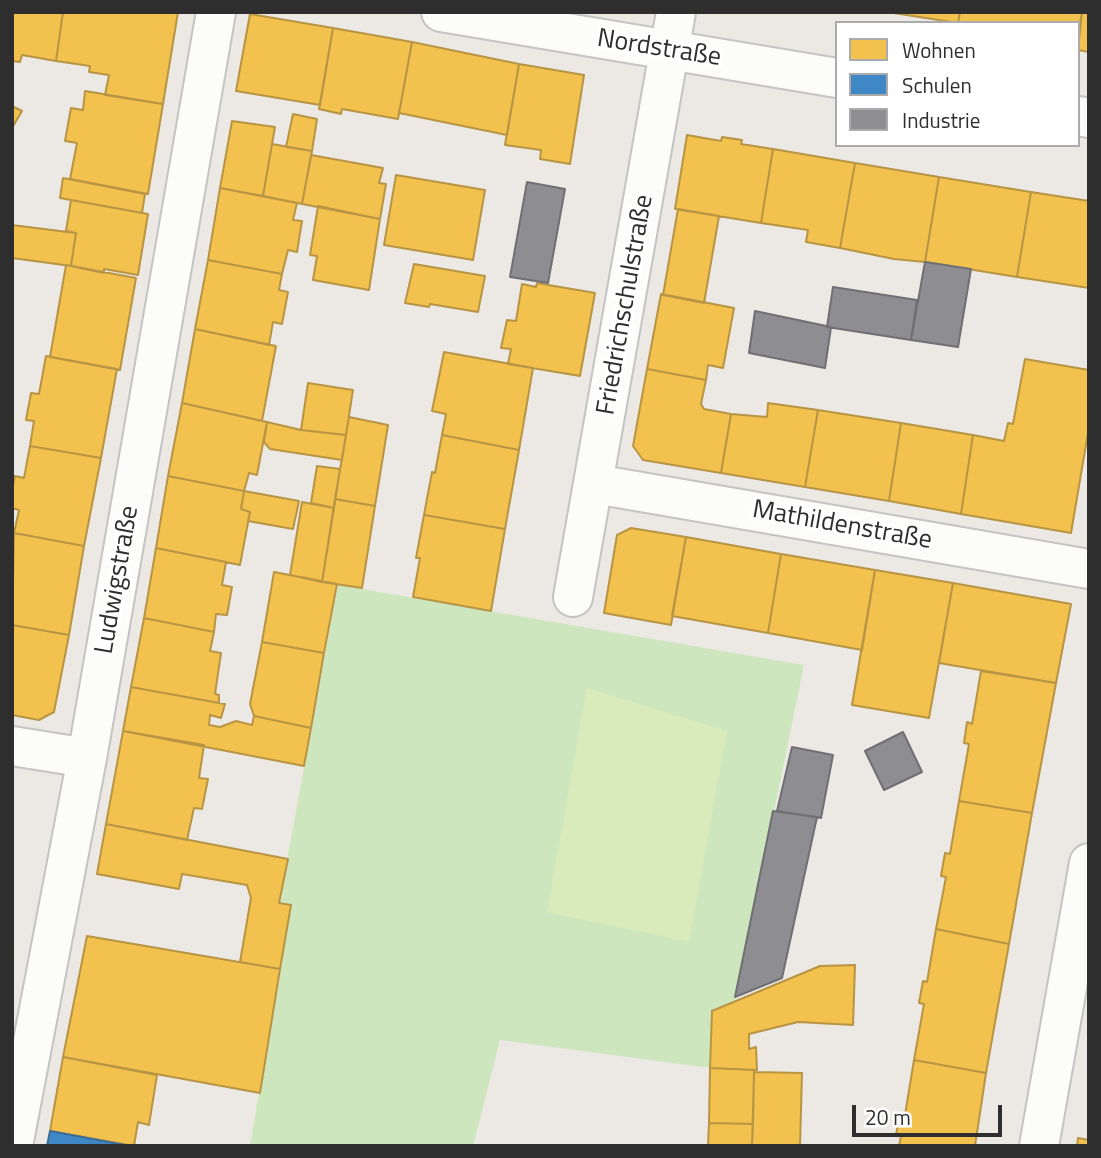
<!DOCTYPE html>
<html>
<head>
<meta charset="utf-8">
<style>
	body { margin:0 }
	#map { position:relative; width:1101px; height:1158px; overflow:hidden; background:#ece8e4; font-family:"Titillium Web",sans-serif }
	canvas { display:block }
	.frame { position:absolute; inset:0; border:14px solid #2e2e2e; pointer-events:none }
	.legend { position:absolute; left:835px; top:21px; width:245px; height:126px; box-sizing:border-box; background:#fff; border:2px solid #ababab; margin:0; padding:9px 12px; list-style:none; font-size:21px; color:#2e2e2e }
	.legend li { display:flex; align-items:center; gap:14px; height:35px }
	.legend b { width:35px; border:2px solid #ababab }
	.scale { position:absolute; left:852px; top:1105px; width:150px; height:32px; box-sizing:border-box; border:4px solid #2e2e2e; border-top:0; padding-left:9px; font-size:21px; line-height:24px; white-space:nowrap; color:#2e2e2e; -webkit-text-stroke:5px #fff; paint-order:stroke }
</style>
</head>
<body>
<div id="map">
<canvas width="1101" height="1158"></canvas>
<div class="frame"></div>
<ul class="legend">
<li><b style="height:19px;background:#f2c14e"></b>Wohnen</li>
<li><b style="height:19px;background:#3f88c5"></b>Schulen</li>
<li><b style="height:19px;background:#8d8d92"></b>Industrie</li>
</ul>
<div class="scale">20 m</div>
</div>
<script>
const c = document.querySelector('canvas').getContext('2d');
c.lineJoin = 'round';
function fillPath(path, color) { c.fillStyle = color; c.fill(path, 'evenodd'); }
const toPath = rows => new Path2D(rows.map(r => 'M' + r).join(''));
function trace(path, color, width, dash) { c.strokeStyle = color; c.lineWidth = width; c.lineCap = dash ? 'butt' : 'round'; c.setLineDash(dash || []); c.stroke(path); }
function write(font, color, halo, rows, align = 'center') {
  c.font = font + ' "Titillium Web",sans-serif'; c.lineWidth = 7; c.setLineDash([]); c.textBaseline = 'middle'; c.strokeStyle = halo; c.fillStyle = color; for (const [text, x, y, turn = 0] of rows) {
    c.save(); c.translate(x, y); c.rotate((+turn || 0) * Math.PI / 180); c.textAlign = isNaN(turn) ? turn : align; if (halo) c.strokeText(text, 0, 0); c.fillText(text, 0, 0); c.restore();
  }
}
const green = toPath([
	[338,585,804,665,735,1003,713,1012,710,1068,500,1040,473,1146,250,1146,291,905,279,903]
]);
const pitch = toPath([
	[587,688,727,731,689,942,547,912]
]);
const homes = toPath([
	[12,12,63,12,56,61,22,55,20,62,12,61,12,12],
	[63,12,178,12,163,104,105,95,109,75,89,72,90,66,56,61,63,12],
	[887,12,960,12,958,23,887,12],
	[960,12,1082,12,1078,34,1078,23,958,23,960,12],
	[1082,12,1089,12,1089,52,1078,50,1082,12],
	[250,14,333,28,320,105,236,91,250,14],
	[333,28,412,42,398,119,342,109,341,114,319,109,333,28],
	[412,42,519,64,507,135,399,113,412,42],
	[519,64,584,75,570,164,540,159,541,150,505,145,519,64],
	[85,91,163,104,148,194,70,179,77,143,65,141,71,108,83,110,85,91],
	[12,106,22,111,12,128,12,106],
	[293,114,317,119,312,151,286,147,293,114],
	[232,121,275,127,263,196,220,188,232,121],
	[687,135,721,141,722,137,742,140,741,144,773,149,761,223,675,209,687,135],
	[272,144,312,151,302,204,263,196,272,144],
	[773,149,855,163,840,248,806,242,808,230,761,223,773,149],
	[311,155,383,168,379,183,386,184,380,219,302,204,311,155],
	[855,163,939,177,925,262,894,259,840,248,855,163],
	[396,175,485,190,473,260,384,245,396,175],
	[939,177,1031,192,1017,277,925,262,939,177],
	[63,178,145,194,142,213,60,198,63,178],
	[220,188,297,203,293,220,302,221,297,252,288,250,282,274,208,260,220,188],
	[1031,192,1089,201,1089,288,1017,277,1031,192],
	[71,200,148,214,138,275,104,269,104,273,71,266,76,233,66,231,71,200],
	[318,206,380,219,369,290,313,280,317,256,310,255,318,206],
	[678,209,719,216,704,303,663,295,678,209],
	[12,225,76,233,71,266,12,258,12,225],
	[208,260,282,274,279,290,288,292,282,324,273,322,269,345,195,329,208,260],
	[414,264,485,276,478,312,430,304,429,307,405,303,414,264],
	[66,265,136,278,120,370,50,357,66,265],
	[537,283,595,293,580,376,508,364,511,349,501,348,507,320,516,321,522,284,536,287,537,283],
	[661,294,734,308,723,368,708,365,706,380,647,369,661,294],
	[195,329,276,346,262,421,182,403,195,329],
	[444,352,533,368,519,450,442,435,446,414,432,411,444,352],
	[46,356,117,369,101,458,30,446,34,421,26,420,31,393,39,394,46,356],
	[1025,359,1089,370,1089,427,1071,533,961,514,973,435,1004,441,1008,423,1013,424,1025,359],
	[647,369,706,380,701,404,704,409,731,414,721,473,643,460,633,446,647,369],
	[308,383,353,390,346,435,301,430,308,383],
	[182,403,267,422,257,475,249,473,244,491,168,476,182,403],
	[768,403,818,410,805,487,721,473,731,414,767,417,768,403],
	[818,410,901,423,889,501,805,487,818,410],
	[349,417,388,425,375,506,335,499,349,417],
	[267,422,301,430,346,435,342,460,270,449,264,442,267,422],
	[901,423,973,435,961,514,889,501,901,423],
	[442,435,519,450,505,529,424,515,432,472,435,473,442,435],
	[30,446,101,458,84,546,14,533,19,510,12,508,12,489,15,476,24,478,30,446],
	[317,466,340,469,334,508,311,503,317,466],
	[168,476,244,491,241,509,250,512,240,565,156,548,168,476],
	[244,491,299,501,293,529,248,521,250,512,241,509,244,491],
	[335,499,375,506,362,588,322,582,335,499],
	[302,502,334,508,322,582,290,575,302,502],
	[424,515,505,529,491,611,413,597,420,558,416,558,424,515],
	[631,528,686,537,671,625,604,613,617,535,631,528],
	[14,533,84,546,69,635,12,625,14,533],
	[686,537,781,554,768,633,672,616,686,537],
	[156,548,226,562,222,585,232,587,227,615,216,614,214,632,144,618,156,548],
	[781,554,875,570,862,650,768,633,781,554],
	[875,570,953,583,929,718,852,705,875,570],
	[274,572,337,584,324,653,262,642,274,572],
	[953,583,1071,604,1056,683,939,663,953,583],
	[144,618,214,632,210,651,221,653,215,694,219,695,219,703,131,687,144,618],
	[12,625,69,635,54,712,39,720,12,715,12,625],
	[262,642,324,653,311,728,254,716,250,704,262,642],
	[981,671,1056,683,1032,813,959,801,969,744,964,743,967,722,972,724,981,671],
	[131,687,225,704,221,718,210,715,209,725,220,727,236,721,252,725,254,716,311,728,304,766,123,731,131,687],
	[123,731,204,745,199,778,208,779,202,809,194,808,187,840,106,824,123,731],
	[959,801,1032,813,1009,944,936,929,946,877,941,876,945,853,950,854,959,801],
	[106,824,288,859,279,903,291,905,280,969,240,962,251,898,247,885,182,874,179,889,97,874,106,824],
	[936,929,1009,944,986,1073,914,1060,924,1004,919,1003,923,981,927,982,936,929],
	[87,936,280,969,260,1093,63,1057,87,936],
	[855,965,853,1025,798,1022,749,1034,749,1049,756,1047,757,1070,710,1068,712,1011,820,966,855,965],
	[63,1057,157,1075,149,1125,138,1122,134,1146,50,1131,63,1057],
	[914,1060,986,1073,975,1146,899,1146,901,1136,896,1135,900,1114,905,1115,914,1060],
	[710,1068,754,1070,753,1124,709,1123,710,1068],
	[754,1072,802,1073,800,1146,752,1146,754,1072],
	[709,1123,753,1124,752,1146,708,1146,709,1123],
	[1078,1138,1089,1140,1089,1146,1077,1146,1078,1138]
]);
const schools = toPath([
	[50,1131,130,1146,47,1146,50,1131]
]);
const industry = toPath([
	[527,182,565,189,548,283,510,277,527,182],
	[925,262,971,269,958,347,911,340,925,262],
	[833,287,917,300,911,340,827,327,833,287],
	[755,311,831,327,825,368,749,353,755,311],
	[903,732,922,772,884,790,865,751,903,732],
	[792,747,833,755,821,818,777,811,792,747],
	[773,811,817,817,782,978,735,997,773,811]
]);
const street = toPath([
	[441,12,837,78],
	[1078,116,1089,118],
	[595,484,1089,569],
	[573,597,676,12],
	[12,746,87,758],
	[13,1146,87,758,216,12],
	[1039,1146,1089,863]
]);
const streetNames = [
	["Nordstraße",659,49,9],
	["Friedrichschulstraße",626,305,-80],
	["Mathildenstraße",842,526,10],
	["Ludwigstraße",118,580,-80]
];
fillPath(green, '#cee6be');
fillPath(pitch, '#d9eabb');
fillPath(homes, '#f2c14e');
trace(homes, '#b79544', 2);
fillPath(schools, '#3f88c5');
trace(schools, '#3a6d98', 2);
fillPath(industry, '#8d8d92');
trace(industry, '#707074', 2);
trace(street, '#c5c4c5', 42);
trace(street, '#fcfcfb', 38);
write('26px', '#2e2e2e', '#fff', streetNames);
</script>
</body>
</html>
